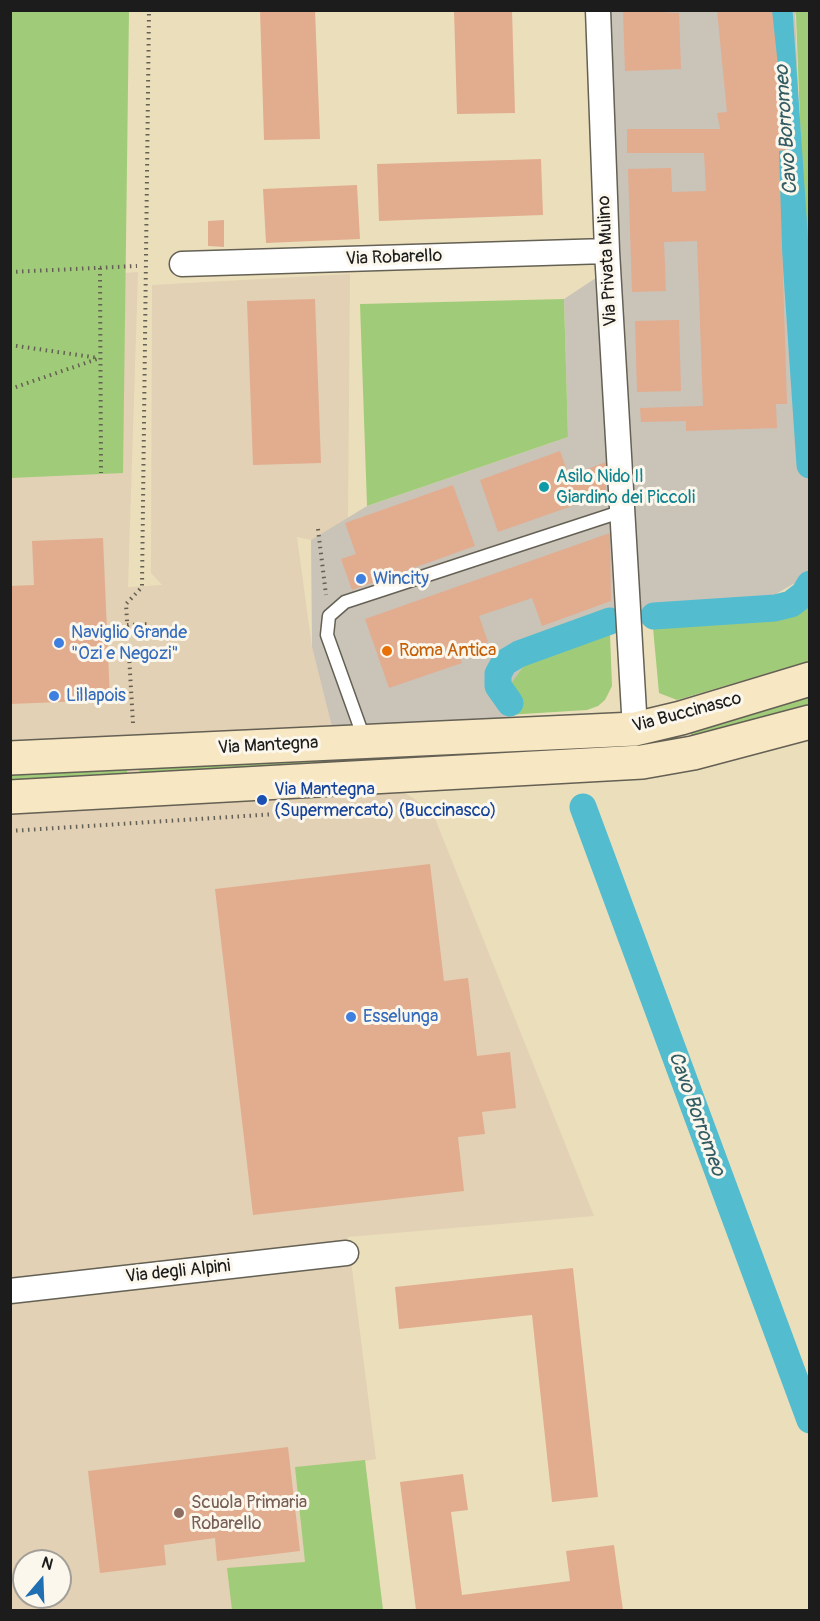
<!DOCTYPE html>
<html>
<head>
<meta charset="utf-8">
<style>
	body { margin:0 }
	#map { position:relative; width:820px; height:1621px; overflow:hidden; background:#ebdfbb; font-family:Pangolin,sans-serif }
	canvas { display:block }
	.frame { position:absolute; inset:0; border:12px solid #1c1c1c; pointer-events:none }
	.north { position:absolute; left:12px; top:1549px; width:60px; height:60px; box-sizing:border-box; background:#fbf7ec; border:2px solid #a29f99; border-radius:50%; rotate:19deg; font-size:16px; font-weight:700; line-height:24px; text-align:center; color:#1c1c1c }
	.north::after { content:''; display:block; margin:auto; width:21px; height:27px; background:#1f6fb2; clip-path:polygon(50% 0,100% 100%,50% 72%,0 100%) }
</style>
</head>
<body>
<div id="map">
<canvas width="820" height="1621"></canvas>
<div class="frame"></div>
<div class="north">N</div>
</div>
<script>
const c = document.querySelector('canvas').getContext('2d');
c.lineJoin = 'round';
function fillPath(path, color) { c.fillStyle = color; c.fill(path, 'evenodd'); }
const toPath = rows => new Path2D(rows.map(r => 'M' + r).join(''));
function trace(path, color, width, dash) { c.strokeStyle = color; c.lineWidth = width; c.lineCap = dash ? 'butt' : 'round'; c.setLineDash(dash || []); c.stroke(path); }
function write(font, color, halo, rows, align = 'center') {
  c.font = font + ' Pangolin,sans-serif'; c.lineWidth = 6; c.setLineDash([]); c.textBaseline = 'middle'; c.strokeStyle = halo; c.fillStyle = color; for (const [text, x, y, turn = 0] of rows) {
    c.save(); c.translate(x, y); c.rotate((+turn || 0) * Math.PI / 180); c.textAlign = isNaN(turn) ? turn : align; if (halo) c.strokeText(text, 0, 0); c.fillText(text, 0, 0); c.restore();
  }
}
const built = toPath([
	[138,272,128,587,162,585,151,573,152,285,350,274,348,518,311,540,297,537,312,647,337,747,432,811,594,1216,348,1237,376,1459,365,1461,383,1610,11,1610,11,281],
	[24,1561,60,1561,60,1597,24,1597]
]);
const industrial = toPath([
	[608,11,795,11,809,359,809,575,750,609,663,618,531,656,500,700,522,739,337,747,312,647,311,540,367,506,568,437,564,299,617,264]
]);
const green = toPath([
	[11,10,129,11,123,473,11,478],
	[795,11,810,11,809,359,796,16],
	[564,299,568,437,367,506,360,304],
	[809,604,809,661,677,700,659,693,653,628],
	[610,634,612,686,605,700,598,706,587,710,507,715,499,700,531,656],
	[809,693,809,709,692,737,689,729],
	[630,742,631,750,432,762,432,753],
	[361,756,362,764,140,776,139,768],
	[127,769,127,777,11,782,10,775],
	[365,1460,383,1610,232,1610,227,1568,305,1562,295,1467]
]);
const canal = toPath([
	[779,10,810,465],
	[654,616,775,608,791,604,804,594,810,584],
	[510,703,498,686,498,674,504,663,519,654,610,621],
	[583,807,810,1420]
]);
const building = toPath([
	[260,10,315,10,320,139,264,140],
	[454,10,512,10,515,113,457,114],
	[623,10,679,13,681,69,625,71],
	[717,10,772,10,787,150,779,151,787,404,776,404,777,428,686,431,686,421,641,422,640,408,703,406,697,241,664,242,666,291,632,292,628,169,671,168,672,192,706,191,704,153,627,153,627,129,720,129,717,113,727,112],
	[541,159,543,215,379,221,377,164],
	[357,185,360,239,266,243,263,189],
	[224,220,224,247,208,246,208,221],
	[315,299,321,463,253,465,247,301],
	[679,320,681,391,637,392,635,321],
	[560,451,569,476,606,462,606,494,498,532,480,480],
	[453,485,475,546,352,590,341,559,356,554,345,523],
	[610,533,611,601,542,626,532,598,479,616,488,642,458,652,462,663,389,688,365,619],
	[103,538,110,700,10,704,10,586,34,585,32,541],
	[430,864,444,981,468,978,477,1056,510,1052,516,1108,482,1112,485,1134,458,1137,464,1191,253,1215,215,889],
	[573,1268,598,1497,552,1502,532,1315,399,1329,395,1287],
	[288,1447,300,1551,217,1561,215,1538,164,1545,166,1565,100,1573,88,1471],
	[463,1474,468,1510,451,1512,462,1595,570,1581,566,1551,614,1545,623,1610,416,1610,400,1482]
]);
const path = toPath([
	[100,268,101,473],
	[10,272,137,266],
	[10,345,99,358],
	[10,389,100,358],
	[318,529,326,595],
	[127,625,148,624],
	[133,723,126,604,142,587,149,10],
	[10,831,308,812]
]);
const lane = toPath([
	[365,741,327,635,329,616,345,602,623,511]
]);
const street = toPath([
	[598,10,607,251,635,729],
	[182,264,607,251],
	[10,1291,346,1253]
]);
const secondary = toPath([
	[10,758,635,729,681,718,810,679],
	[10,797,642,762,693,753,810,722]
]);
const markers = [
	[544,487,6,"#0f9aa8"],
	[361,579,6,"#3f7fe0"],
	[59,643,6,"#3f7fe0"],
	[387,651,6,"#e8710a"],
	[54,696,6,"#3f7fe0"],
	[262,800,6,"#1a4fb4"],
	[351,1017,6,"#3f7fe0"],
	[179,1513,6,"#8d6e63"]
];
const streetNames = [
	["Via Robarello",394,258,-2],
	["Via Privata Mulino",608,261,-93],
	["Via Buccinasco",687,713,-15],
	["Via Mantegna",268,746,-3],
	["Via degli Alpini",178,1272,-6]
];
const cultureNames = [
	["Asilo Nido Il",556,477],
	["Giardino dei Piccoli",556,498]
];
const shopNames = [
	["Wincity",373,579],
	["Naviglio Grande",71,633],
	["\"Ozi e Negozi\"",71,654],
	["Lillapois",66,696],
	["Esselunga",363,1017]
];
const foodNames = [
	["Roma Antica",399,651]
];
const transitNames = [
	["Via Mantegna",274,790],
	["(Supermercato) (Buccinasco)",274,811]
];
const educationNames = [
	["Scuola Primaria",191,1503],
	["Robarello",191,1524]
];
const waterNames = [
	["Cavo Borromeo",787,130,-94],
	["Cavo Borromeo",696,1114,70]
];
fillPath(built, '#e2d1b4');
fillPath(industrial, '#cac3b8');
fillPath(green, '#a0cc79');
trace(canal, '#53bdcf', 27);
fillPath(building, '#e2ac8f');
trace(lane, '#646054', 15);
trace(street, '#646054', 27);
trace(secondary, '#646054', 36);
trace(path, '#646054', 4, [1.5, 4.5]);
trace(lane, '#fff', 12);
trace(street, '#fff', 24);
trace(secondary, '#f8e7c3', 33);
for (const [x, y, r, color] of markers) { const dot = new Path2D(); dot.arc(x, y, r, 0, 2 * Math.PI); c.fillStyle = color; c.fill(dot); trace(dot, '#fbf7ec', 2); }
write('18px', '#1c1c1c', '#fbf7ec', streetNames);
write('18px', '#0d838f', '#fbf7ec', cultureNames, 'left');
write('18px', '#366cbe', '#fbf7ec', shopNames, 'left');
write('18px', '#c56008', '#fbf7ec', foodNames, 'left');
write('18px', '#164399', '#fbf7ec', transitNames, 'left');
write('18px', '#785e54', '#fbf7ec', educationNames, 'left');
write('italic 20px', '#325c64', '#fbf7ec', waterNames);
</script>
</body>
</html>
